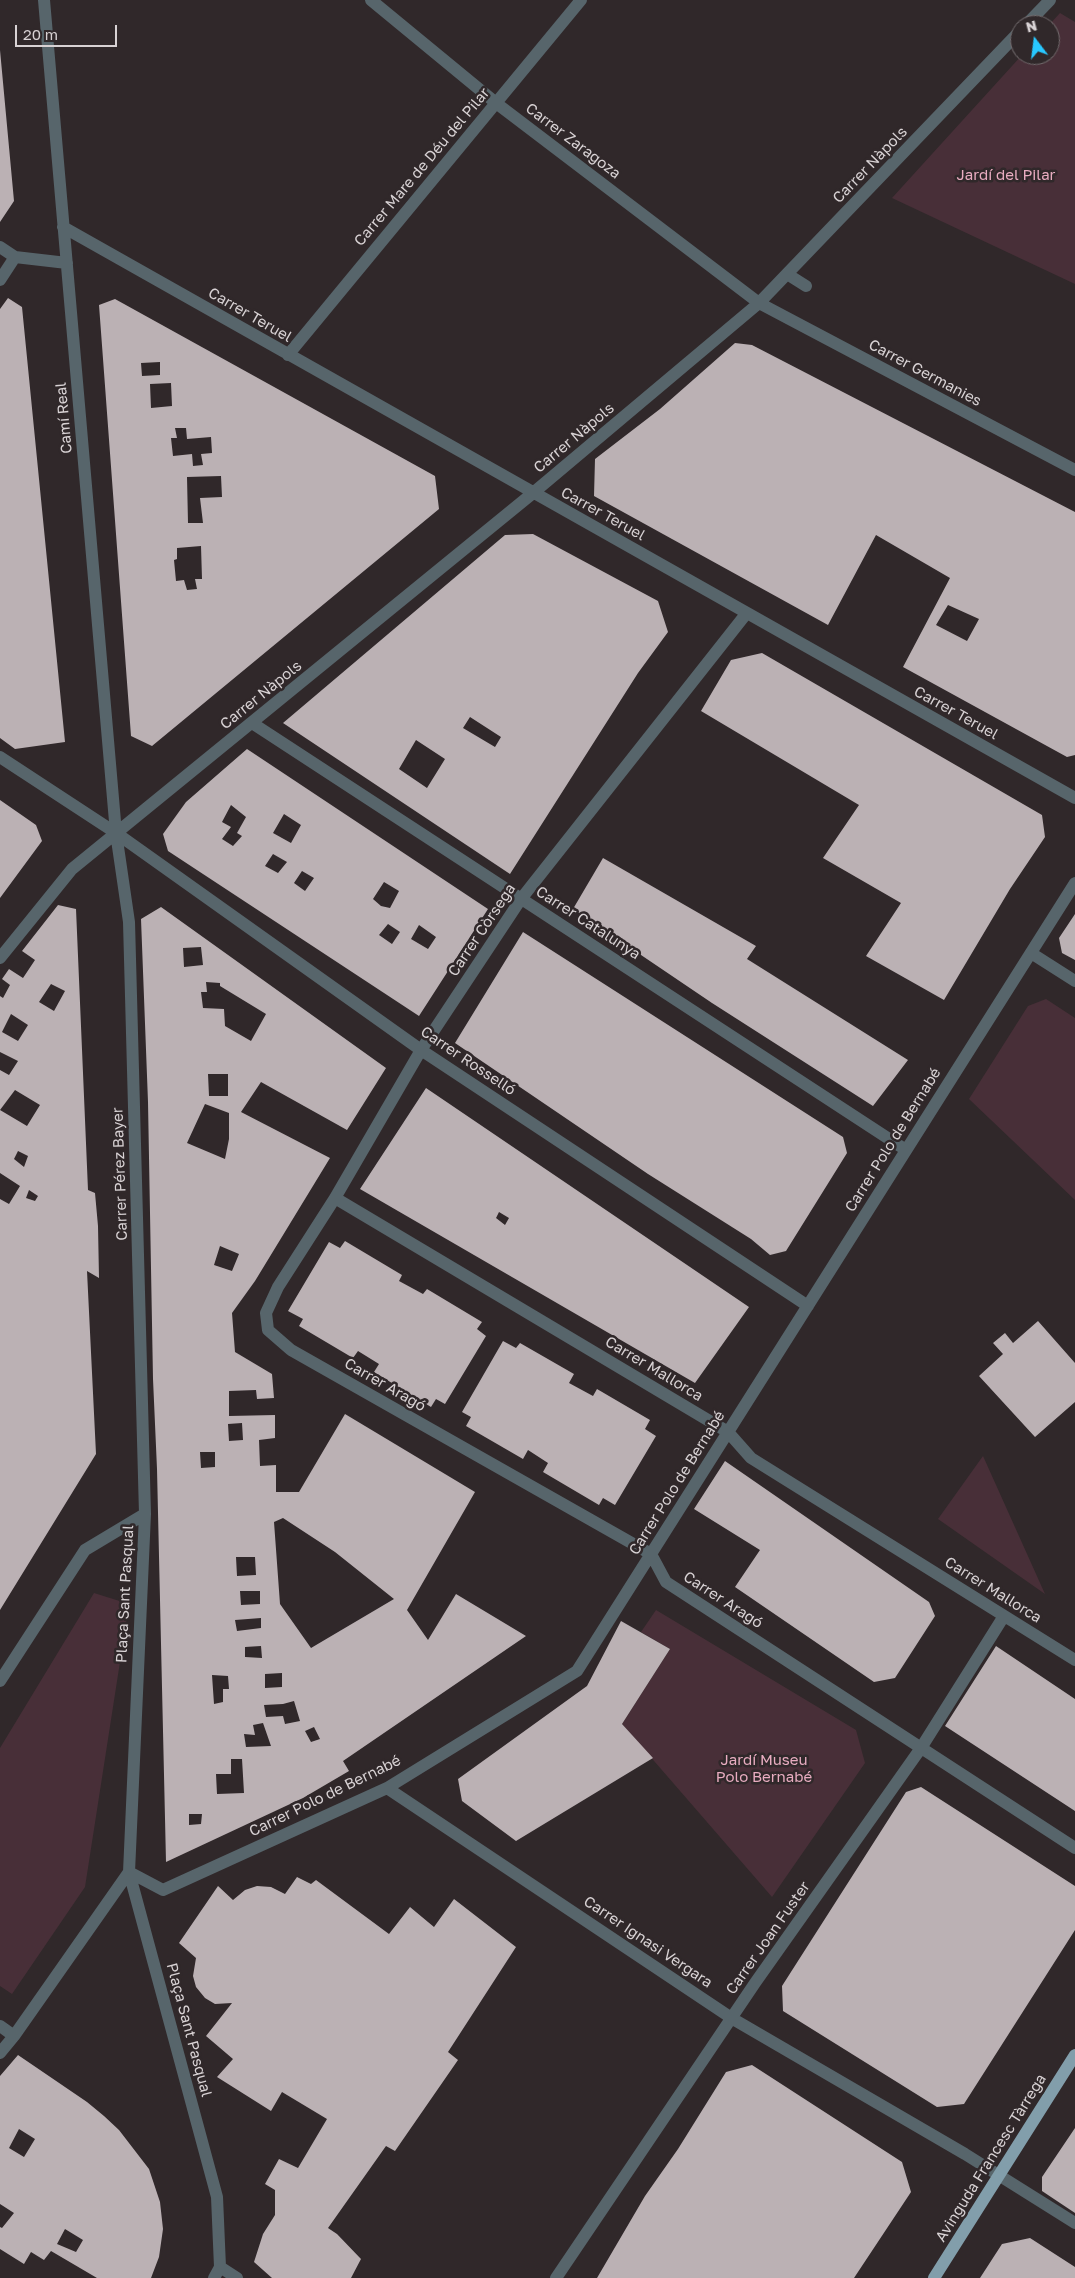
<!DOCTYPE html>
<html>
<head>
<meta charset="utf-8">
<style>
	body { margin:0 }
	#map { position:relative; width:1075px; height:2278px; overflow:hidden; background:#30282a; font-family:"Golos Text",sans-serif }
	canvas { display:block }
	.north { position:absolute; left:1010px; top:15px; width:50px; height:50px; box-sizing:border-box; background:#30282a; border:1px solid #736c6e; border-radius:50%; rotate:345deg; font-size:14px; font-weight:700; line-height:20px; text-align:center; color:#d8d2d4 }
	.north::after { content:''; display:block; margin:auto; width:18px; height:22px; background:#28c8ff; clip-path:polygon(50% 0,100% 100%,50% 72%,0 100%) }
	.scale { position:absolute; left:15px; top:25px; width:102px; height:22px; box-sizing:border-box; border:2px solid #d8d2d4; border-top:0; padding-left:6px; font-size:15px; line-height:18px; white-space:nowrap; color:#d8d2d4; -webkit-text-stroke:4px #30282a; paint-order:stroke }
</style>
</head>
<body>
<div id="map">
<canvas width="1075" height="2278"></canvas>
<div class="north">N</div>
<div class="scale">20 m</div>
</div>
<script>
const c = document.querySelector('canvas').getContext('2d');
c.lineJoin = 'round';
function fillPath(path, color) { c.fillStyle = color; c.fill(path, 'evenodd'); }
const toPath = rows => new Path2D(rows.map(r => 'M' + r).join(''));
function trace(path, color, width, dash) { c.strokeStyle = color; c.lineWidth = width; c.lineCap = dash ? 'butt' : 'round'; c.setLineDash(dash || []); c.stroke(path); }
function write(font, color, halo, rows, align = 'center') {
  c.font = font + ' "Golos Text",sans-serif'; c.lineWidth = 5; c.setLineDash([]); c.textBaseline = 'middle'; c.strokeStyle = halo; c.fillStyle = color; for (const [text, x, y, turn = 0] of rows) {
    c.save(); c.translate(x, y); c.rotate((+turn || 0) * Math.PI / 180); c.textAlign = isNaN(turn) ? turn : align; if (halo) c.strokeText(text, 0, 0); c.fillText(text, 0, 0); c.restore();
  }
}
const green = toPath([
	[1060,13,1075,22,1075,284,892,198,1022,55,1050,55,1049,25],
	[1046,999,1075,1018,1075,1200,969,1099,1028,1006],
	[983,1456,1045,1594,938,1519],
	[94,1593,129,1604,85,1887,12,1994,0,1986,0,1748],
	[656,1610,856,1730,865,1763,772,1897,622,1724,670,1649,641,1632]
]);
const building = toPath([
	[0,50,14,201,0,222],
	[8,298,22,307,65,742,15,749,0,738,0,309],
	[115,299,435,476,439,509,152,746,131,736,99,305],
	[160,362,160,375,142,376,141,363],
	[171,383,172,406,151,408,150,384],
	[175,428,186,428,187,439,211,437,212,453,201,454,203,465,193,466,192,454,173,456,171,438,177,438],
	[221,476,222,497,200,498,203,523,188,523,187,477],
	[201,546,202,579,195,579,197,589,187,590,184,580,176,581,174,560,177,559,177,548],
	[735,343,752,345,1075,512,1075,755,1067,757,903,667,950,578,876,535,828,625,594,496,595,459,660,409],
	[948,605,979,619,967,641,936,625],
	[533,534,658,601,668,632,638,673,510,874,283,723,505,535],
	[470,717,501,737,495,747,463,728],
	[416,740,445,759,427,788,399,769],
	[762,653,1042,815,1045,837,1010,889,944,1000,866,956,901,903,823,858,859,805,701,711,731,660],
	[247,749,488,909,419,1016,168,851,163,834,186,802],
	[231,805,246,817,237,833,242,836,233,846,222,839,231,827,222,822],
	[284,814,301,825,291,843,273,833],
	[273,854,287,862,278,873,265,866],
	[302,871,314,878,305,891,294,883],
	[384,882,399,891,390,908,381,906,373,899],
	[388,924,400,932,392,944,379,935],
	[419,925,436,937,428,949,411,939],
	[0,800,36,825,42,841,0,898],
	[603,858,756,946,747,959,908,1060,873,1106,712,1003,573,909],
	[58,905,76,909,88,1190,95,1193,98,1226,99,1278,87,1271,96,1454,0,1610,0,1199,9,1204,20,1186,0,1173,0,1070,9,1075,18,1061,0,1052,0,996,3,998,10,985,2,979,9,969,23,978,35,960,22,951],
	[51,984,65,991,54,1011,39,1002],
	[11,1014,28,1025,18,1041,2,1032],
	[15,1090,40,1105,27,1126,0,1110],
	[18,1151,28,1156,24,1167,14,1159],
	[29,1190,38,1196,35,1201,26,1198],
	[161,907,386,1068,347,1130,261,1082,241,1112,330,1158,255,1281,232,1313,235,1352,272,1374,274,1398,257,1399,256,1390,229,1391,229,1416,275,1415,275,1438,259,1440,260,1466,276,1465,276,1492,299,1492,345,1414,475,1492,407,1610,428,1640,456,1594,526,1636,343,1761,349,1771,303,1798,166,1862,157,1469,153,1379,148,1102,141,919],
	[201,947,203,965,184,967,183,948],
	[206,982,220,983,220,986,266,1014,251,1041,225,1026,224,1009,203,1008,201,992,207,992],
	[208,1074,228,1074,228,1096,209,1096],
	[205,1104,229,1113,229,1139,225,1159,187,1143],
	[220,1246,239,1254,232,1271,214,1265],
	[242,1423,243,1440,229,1441,228,1424],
	[200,1452,215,1452,215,1467,201,1468],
	[283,1518,335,1552,394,1599,311,1648,280,1604,274,1522],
	[236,1557,255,1557,256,1575,237,1576],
	[240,1591,260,1591,260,1604,241,1605],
	[261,1618,261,1628,237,1631,235,1620],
	[261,1646,262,1658,245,1657,245,1647],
	[282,1673,282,1687,265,1688,265,1674],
	[212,1675,228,1676,229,1689,223,1689,223,1702,214,1704],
	[294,1701,300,1721,285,1724,283,1716,266,1717,264,1705,283,1704],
	[263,1723,271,1746,246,1747,244,1734,255,1735,253,1725],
	[314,1727,320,1739,311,1742,305,1731],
	[231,1759,242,1759,244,1793,217,1794,216,1774,231,1774],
	[189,1814,202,1814,201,1824,189,1825],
	[1075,914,1075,960,1062,953,1059,938],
	[523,932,843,1137,847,1153,786,1251,770,1255,751,1239,648,1174,455,1043],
	[426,1088,749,1307,695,1383,360,1189],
	[499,1212,509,1218,505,1225,496,1218],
	[345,1241,402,1275,399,1281,423,1294,427,1289,482,1322,477,1329,486,1336,445,1404,436,1399,431,1407,374,1372,379,1364,358,1351,353,1358,299,1326,303,1319,288,1311,329,1242,340,1248],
	[1038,1321,1075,1363,1075,1402,1035,1437,979,1376,1003,1354,993,1343,1005,1333,1013,1343],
	[503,1341,516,1348,520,1343,574,1374,569,1383,593,1396,597,1389,650,1420,645,1429,656,1436,615,1505,603,1498,599,1505,543,1472,548,1463,528,1450,523,1459,466,1426,471,1417,462,1412],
	[725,1461,929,1602,935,1616,895,1678,874,1682,735,1587,760,1550,694,1509],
	[621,1621,670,1649,622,1724,653,1758,516,1841,462,1801,458,1779,587,1686],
	[996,1646,1075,1699,1075,1811,945,1726],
	[921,1787,1075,1886,1075,1930,964,2104,937,2107,783,2011,782,1986,906,1792],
	[297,1877,311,1884,316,1880,389,1934,410,1907,434,1927,454,1899,516,1947,448,2052,458,2060,395,2151,386,2146,328,2228,337,2234,361,2259,351,2278,272,2278,254,2262,263,2234,275,2215,275,2190,265,2184,279,2159,298,2168,327,2119,282,2092,271,2111,217,2077,233,2059,206,2036,232,2003,215,2004,205,1998,196,1987,193,1976,196,1958,179,1943,218,1886,233,1900,245,1890,257,1886,271,1887,285,1894],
	[18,2055,87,2102,104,2116,119,2130,149,2169,160,2202,163,2229,159,2257,151,2278,97,2278,51,2251,44,2260,31,2252,24,2264,0,2249,0,2227,2,2228,14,2213,0,2204,0,2076],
	[19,2129,35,2139,24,2157,9,2148],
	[65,2229,83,2240,76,2252,57,2244],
	[752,2065,902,2162,911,2192,854,2278,597,2278,645,2196,678,2149,726,2072],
	[1075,2128,1075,2213,1042,2191,1042,2177],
	[1030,2238,1075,2267,1075,2278,980,2278,1002,2244]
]);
const minor = toPath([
	[44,0,116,833,129,922,145,1514,129,1872,217,2197,220,2267,214,2278],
	[371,0,496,103,759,303,1075,470],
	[1026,25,1050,0],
	[63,227,1075,798],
	[0,247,15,257,67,263],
	[787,274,806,286],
	[0,280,15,257],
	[288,355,581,0],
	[746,614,521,899,421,1050,335,1198,278,1287,266,1313,268,1330,291,1350,651,1554,666,1582,1075,1848],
	[252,723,906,1150],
	[0,757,116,833,421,1050,808,1306],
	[1031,953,1075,981],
	[0,958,72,869,533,493,759,303,1020,31],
	[335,1198,728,1432,751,1458,1075,1660],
	[0,1681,85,1550,145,1514],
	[387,1788,733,2019,965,2154,1075,2223],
	[129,1872,163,1890,387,1788,577,1671,1075,883],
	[0,2026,14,2036],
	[0,2053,14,2036,129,1872],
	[220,2267,237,2278],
	[556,2278,755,1983,921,1748,1004,1616]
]);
const major = toPath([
	[934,2278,1075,2055]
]);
const streetNames = [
	["Carrer Zaragoza",573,141,37],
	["Carrer Nàpols",870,165,-46],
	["Carrer Mare de Déu del Pilar",422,167,-50],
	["Carrer Teruel",250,315,30],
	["Carrer Germanies",925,373,28],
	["Camí Real",64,418,-95],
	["Carrer Nàpols",574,438,-40],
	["Carrer Teruel",603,514,29],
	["Carrer Nàpols",261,695,-39],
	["Carrer Teruel",956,713,29],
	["Carrer Catalunya",588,923,33],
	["Carrer Còrsega",482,930,-56],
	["Carrer Rosselló",468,1061,34],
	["Carrer Polo de Bernabé",893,1140,-58],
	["Carrer Pérez Bayer",120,1174,-92],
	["Carrer Mallorca",654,1369,31],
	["Carrer Aragó",385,1385,30],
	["Carrer Polo de Bernabé",677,1483,-58],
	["Carrer Mallorca",993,1590,32],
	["Plaça Sant Pasqual",125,1594,-87],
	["Carrer Aragó",723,1600,33],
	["Carrer Polo de Bernabé",325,1796,-26],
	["Carrer Joan Fuster",768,1938,-55],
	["Carrer Ignasi Vergara",648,1942,34],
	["Plaça Sant Pasqual",189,2030,75],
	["Avinguda Francesc Tàrrega",991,2158,-58]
];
const parkNames = [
	["Jardí del Pilar",1006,175],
	["Jardí Museu",764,1760],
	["Polo Bernabé",764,1777]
];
fillPath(green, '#482f38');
fillPath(building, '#bbb1b4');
trace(minor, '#57656b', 12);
trace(major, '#829eab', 12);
write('15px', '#d8d2d4', '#30282a', streetNames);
write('15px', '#e8acc0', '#30282a', parkNames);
</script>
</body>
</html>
